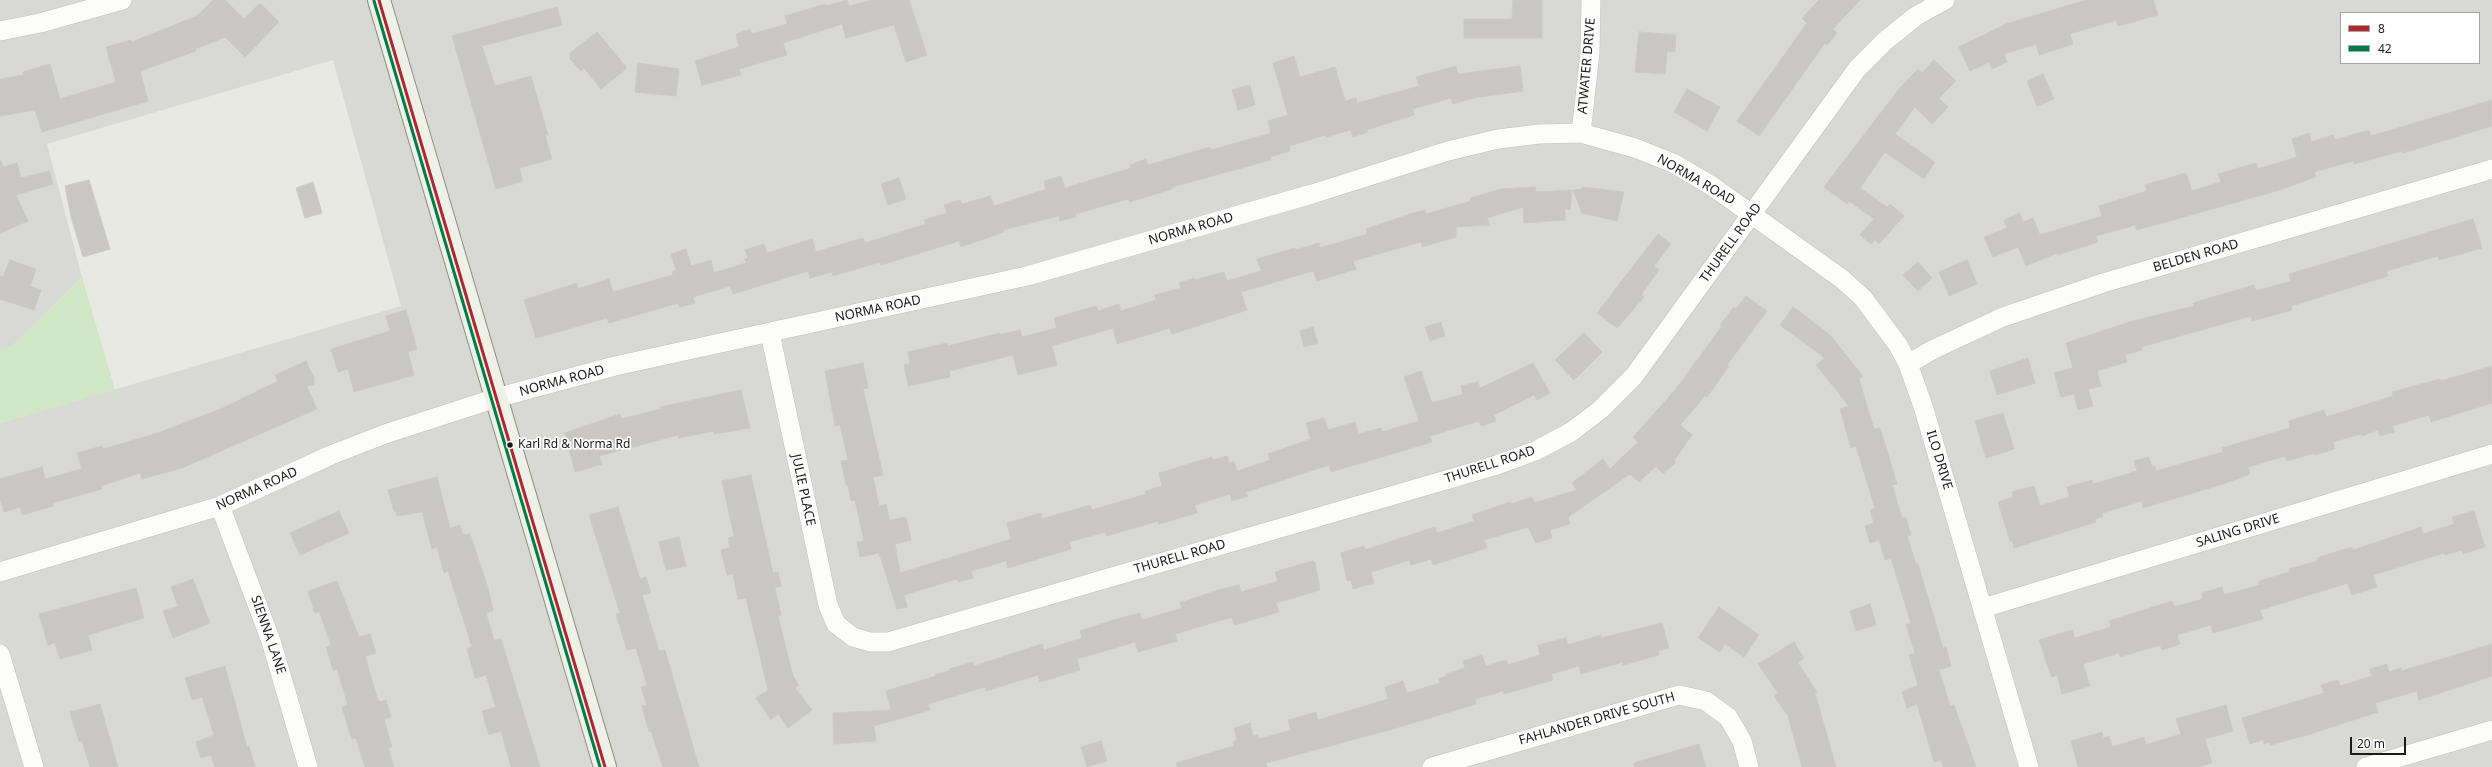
<!DOCTYPE html>
<html>
<head>
<meta charset="utf-8">
<style>
	body { margin:0 }
	#map { position:relative; width:2492px; height:767px; overflow:hidden; background:#e9e9e4; font-family:"Noto Sans",sans-serif }
	canvas { display:block }
	.legend { position:absolute; left:2340px; top:12px; width:140px; height:52px; box-sizing:border-box; background:#fff; border:1px solid #a4a4a4; margin:0; padding:5px 7px; list-style:none; font-size:12px; color:#1b1b1b }
	.legend li { display:flex; align-items:center; gap:8px; height:20px }
	.legend b { width:20px; border:1px solid #a4a4a4 }
	.scale { position:absolute; left:2350px; top:737px; width:56px; height:18px; box-sizing:border-box; border:2px solid #1b1b1b; border-top:0; padding-left:5px; font-size:12px; line-height:14px; white-space:nowrap; color:#1b1b1b; -webkit-text-stroke:3px #fff; paint-order:stroke }
</style>
</head>
<body>
<div id="map">
<canvas width="2492" height="767"></canvas>
<ul class="legend">
<li><b style="height:5px;background:#af272f"></b>8</li>
<li><b style="height:5px;background:#007b4b"></b>42</li>
</ul>
<div class="scale">20 m</div>
</div>
<script>
const c = document.querySelector('canvas').getContext('2d');
c.lineJoin = 'round';
function fillPath(path, color) { c.fillStyle = color; c.fill(path, 'evenodd'); }
const toPath = rows => new Path2D(rows.map(r => 'M' + r).join(''));
function trace(path, color, width, dash) { c.strokeStyle = color; c.lineWidth = width; c.lineCap = dash ? 'butt' : 'round'; c.setLineDash(dash || []); c.stroke(path); }
function write(font, color, halo, rows, align = 'center') {
  c.font = font + ' "Noto Sans",sans-serif'; c.lineWidth = 3.5; c.setLineDash([]); c.textBaseline = 'middle'; c.strokeStyle = halo; c.fillStyle = color; for (const [text, x, y, turn = 0] of rows) {
    c.save(); c.translate(x, y); c.rotate((+turn || 0) * Math.PI / 180); c.textAlign = isNaN(turn) ? turn : align; if (halo) c.strokeText(text, 0, 0); c.fillText(text, 0, 0); c.restore();
  }
}
const residential = toPath([
	[0,0,2492,0,2492,767,0,767,0,423,401,306,333,60,47,144,82,277,11,347,0,350],
	[2341,13,2479,13,2479,63,2341,63]
]);
const grass = toPath([
	[82,277,115,390,0,423,0,350,11,347]
]);
const building = toPath([
	[213,0,225,0,244,19,260,3,279,22,245,57,225,37,195,49,196,51,140,71,148,101,42,132,35,110,0,116,0,79,24,75,23,72,50,64,60,99,116,82,106,47,131,40,132,42,197,16,213,0],
	[847,0,849,6,872,0,909,0,927,55,906,62,894,25,846,38,842,24,783,43,787,55,739,69,741,75,702,85,695,61,739,47,736,34,750,29,752,34,787,24,785,16,825,4,826,6,847,0],
	[1513,0,1542,0,1542,38,1464,38,1464,19,1512,19,1513,0],
	[1819,0,1860,0,1833,29,1837,33,1827,45,1825,43,1759,136,1737,121,1807,23,1802,18,1819,0],
	[2086,0,2153,0,2158,15,2118,26,2116,20,2070,34,2073,44,2039,55,2036,44,2004,54,2007,62,1992,69,1989,62,1970,71,1959,47,2006,24,2086,0],
	[557,7,562,25,482,46,495,86,531,76,548,135,545,135,552,159,519,168,523,181,496,189,452,36,557,7],
	[597,32,627,68,601,89,584,68,581,71,570,59,570,53,597,32],
	[1639,32,1676,35,1675,52,1667,51,1665,74,1635,72,1639,32],
	[1294,56,1300,77,1335,67,1345,101,1356,98,1357,103,1419,86,1416,77,1456,66,1458,74,1520,66,1523,91,1474,98,1453,104,1451,98,1413,109,1414,115,1367,130,1368,132,1353,137,1351,130,1326,137,1325,135,1289,146,1290,151,1270,157,1271,160,1172,187,1172,189,1130,202,1128,199,1075,214,1076,217,1060,221,1059,216,1003,230,1004,232,961,247,959,241,881,265,880,262,833,276,832,272,810,278,808,271,733,294,730,286,693,297,695,303,680,307,678,303,609,323,607,318,536,338,524,300,577,283,578,289,609,279,613,292,673,275,672,272,676,270,671,254,686,249,691,266,711,260,714,273,746,263,745,259,748,258,745,250,764,244,767,253,812,239,816,252,863,238,865,243,926,224,924,220,947,213,944,205,960,200,962,204,990,196,994,206,1046,189,1044,181,1061,176,1065,188,1131,168,1130,165,1146,159,1148,165,1210,147,1211,150,1271,133,1268,121,1288,115,1273,63,1294,56],
	[1934,60,1956,81,1939,98,1948,107,1932,124,1915,107,1895,134,1935,162,1924,179,1885,152,1860,188,1887,207,1890,204,1904,216,1879,244,1875,240,1871,244,1860,235,1874,219,1849,201,1847,204,1824,187,1899,89,1918,69,1922,73,1934,60],
	[638,63,679,69,676,96,635,92,638,63],
	[2043,74,2054,99,2037,106,2027,81,2043,74],
	[1250,85,1255,105,1238,110,1232,90,1250,85],
	[1687,89,1720,107,1707,131,1674,112,1687,89],
	[2492,100,2492,126,2403,153,2402,151,2354,164,2353,161,2314,172,2316,177,2276,191,2173,220,2137,230,2135,225,2096,236,2098,242,2058,255,2057,253,2026,266,2018,247,1993,257,1984,237,2007,228,2004,220,2020,213,2023,222,2033,218,2040,235,2102,216,2099,206,2147,191,2145,185,2186,173,2192,191,2221,182,2218,174,2256,163,2258,169,2297,157,2292,139,2309,133,2311,142,2333,135,2335,140,2369,130,2371,136,2492,100],
	[0,160,4,167,17,163,21,178,49,171,53,184,16,195,28,221,0,233,0,160],
	[899,178,906,199,888,205,881,184,899,178],
	[89,180,110,249,83,257,71,217,65,186,89,180],
	[313,182,322,213,305,218,296,188,313,182],
	[1535,187,1536,192,1572,190,1570,210,1565,209,1565,220,1524,223,1523,207,1487,218,1489,225,1456,227,1456,237,1422,247,1421,242,1353,261,1356,269,1317,281,1313,271,1241,292,1247,310,1172,334,1170,328,1117,344,1113,328,1052,346,1057,365,1018,375,1013,355,949,371,950,377,908,386,904,365,910,364,908,352,947,343,948,346,1000,333,1000,335,1020,330,1022,337,1057,328,1054,318,1096,306,1098,311,1119,304,1121,311,1156,300,1155,295,1181,288,1179,283,1195,278,1195,280,1224,272,1227,281,1261,271,1257,259,1295,248,1296,250,1319,243,1320,248,1367,234,1366,229,1410,214,1425,210,1426,214,1471,201,1470,198,1501,189,1535,187],
	[1583,187,1624,192,1617,221,1582,213,1573,190,1582,189,1583,187],
	[2473,219,2482,248,2439,260,2438,256,2386,271,2388,276,2291,306,2292,310,2252,321,2251,316,2141,347,2142,350,2125,355,2127,362,2097,371,2101,386,2088,389,2093,406,2078,410,2074,394,2061,397,2054,373,2073,368,2066,343,2133,321,2194,306,2193,303,2230,292,2254,285,2256,291,2291,281,2289,274,2473,219],
	[1658,234,1671,244,1654,266,1659,270,1641,295,1644,297,1617,328,1597,313,1658,234],
	[10,260,36,269,30,286,41,290,34,310,0,299,0,276,3,277,10,260],
	[1967,260,1977,284,1949,296,1939,272,1967,260],
	[1918,262,1932,278,1918,291,1903,275,1918,262],
	[1746,296,1767,311,1727,365,1729,366,1707,397,1705,396,1680,425,1692,435,1674,461,1676,462,1663,474,1656,466,1639,482,1630,474,1568,517,1570,524,1550,530,1552,538,1536,543,1528,527,1484,540,1487,548,1433,565,1431,559,1411,565,1410,560,1371,572,1374,583,1353,589,1351,580,1347,581,1341,553,1364,546,1365,550,1435,527,1437,533,1474,521,1472,515,1510,502,1511,504,1532,497,1534,503,1577,490,1572,483,1603,459,1610,469,1638,442,1633,437,1676,389,1722,326,1720,325,1734,307,1736,309,1746,296],
	[1793,307,1829,334,1863,376,1859,379,1874,429,1880,428,1886,447,1897,484,1892,485,1902,518,1906,517,1911,535,1907,536,1916,564,1918,564,1943,648,1946,647,1951,666,1939,670,1950,706,1954,705,1976,767,1943,767,1941,760,1934,762,1917,704,1907,708,1902,692,1918,685,1909,655,1915,653,1906,625,1911,623,1891,558,1885,560,1879,540,1870,543,1865,526,1874,523,1870,510,1875,508,1856,446,1851,448,1840,409,1849,406,1816,365,1825,358,1780,325,1793,307],
	[406,310,417,349,408,352,414,375,354,392,348,369,338,372,331,349,390,331,386,316,406,310],
	[1441,322,1445,336,1430,341,1425,327,1441,322],
	[1313,327,1318,343,1304,347,1300,331,1313,327],
	[1584,333,1602,352,1574,380,1555,360,1584,333],
	[2028,358,2035,383,1997,395,1990,371,2028,358],
	[306,361,314,378,314,384,307,387,317,409,182,468,142,479,140,473,101,486,102,489,52,503,53,506,22,515,20,507,4,512,0,498,0,479,42,467,45,479,82,469,77,453,102,446,103,449,158,433,223,408,278,381,275,375,306,361],
	[863,363,868,388,863,389,883,475,873,477,879,506,886,504,890,520,906,517,911,540,895,544,900,573,1011,539,1007,523,1041,513,1042,519,1090,505,1092,510,1146,494,1145,491,1162,486,1159,473,1192,463,1212,457,1213,460,1227,456,1229,463,1234,461,1237,471,1270,460,1268,454,1311,439,1306,423,1324,418,1328,430,1355,422,1359,434,1381,428,1382,432,1419,421,1404,377,1421,371,1432,403,1463,394,1461,386,1478,382,1480,388,1533,363,1550,393,1537,400,1534,395,1494,415,1496,421,1481,426,1479,421,1430,436,1432,442,1331,472,1329,465,1246,492,1248,496,1232,501,1230,494,1195,505,1197,513,1159,524,1158,521,1107,536,1105,532,1069,542,1071,549,1008,568,1006,561,971,571,973,578,958,582,957,579,904,595,907,607,897,609,879,553,860,557,857,542,864,541,855,500,851,501,848,485,846,485,841,461,848,460,840,425,835,426,825,371,863,363],
	[2492,366,2492,403,2431,422,2429,415,2392,426,2394,432,2380,436,2378,430,2362,436,2361,434,2333,442,2335,449,2314,455,2314,453,2287,461,2285,456,2248,467,2250,474,2223,484,2143,508,2142,501,2102,513,2103,517,2095,519,2096,522,2014,548,2012,541,2010,541,1998,502,2013,497,2012,492,2034,486,2040,506,2069,497,2067,487,2092,480,2093,484,2137,471,2134,461,2149,457,2152,467,2155,466,2156,471,2223,452,2222,448,2290,428,2289,421,2324,410,2326,417,2393,396,2392,392,2440,379,2441,381,2492,366],
	[741,390,750,428,714,434,714,431,679,438,678,435,599,456,602,464,575,472,565,433,620,414,621,419,661,409,660,407,741,390],
	[2003,413,2014,449,1986,458,1975,421,2003,413],
	[751,475,773,573,778,572,781,586,775,588,781,615,778,616,793,676,799,685,795,688,812,710,788,728,778,714,771,720,756,698,768,690,746,598,738,599,733,574,727,575,721,550,730,548,728,538,734,536,722,481,751,475],
	[437,477,450,528,460,525,463,535,470,534,488,588,493,611,486,613,494,640,501,639,540,767,511,767,501,731,489,735,482,711,496,707,486,675,475,678,467,649,472,647,448,571,444,573,437,547,432,549,422,512,397,516,396,511,394,511,388,490,437,477],
	[618,507,640,579,646,577,651,593,642,595,659,651,665,650,699,767,663,767,651,731,649,732,642,706,647,705,641,687,647,685,636,648,627,650,616,614,620,613,589,515,618,507],
	[339,511,349,533,300,555,290,533,339,511],
	[2474,511,2485,547,2463,554,2462,550,2445,555,2444,553,2373,575,2377,587,2352,595,2348,583,2260,610,2263,619,2213,633,2211,625,2177,635,2180,644,2162,650,2160,645,2120,657,2119,653,2083,664,2090,686,2062,694,2057,675,2052,677,2046,661,2039,640,2072,630,2075,638,2111,627,2109,621,2172,601,2174,607,2203,599,2202,593,2222,587,2224,595,2260,585,2259,581,2290,572,2289,569,2318,561,2317,558,2352,547,2353,550,2421,527,2423,534,2454,524,2452,517,2474,511],
	[679,537,686,566,666,570,659,542,679,537],
	[1312,561,1315,562,1320,590,1276,603,1279,612,1234,625,1232,617,1175,634,1177,641,1138,652,1135,642,1077,659,1080,670,1040,682,1038,675,986,691,985,687,928,704,930,710,874,726,876,741,834,744,833,713,891,710,886,691,936,676,935,675,949,671,949,669,973,662,974,666,1042,644,1044,650,1082,638,1080,631,1117,619,1140,613,1142,620,1182,608,1180,603,1218,590,1239,585,1241,592,1278,581,1275,572,1312,561],
	[193,579,210,623,173,638,163,611,178,606,171,587,193,579],
	[337,581,359,637,370,634,376,653,365,656,377,697,380,702,386,700,391,717,384,719,392,747,388,748,394,767,365,767,356,738,352,739,342,707,348,705,337,669,333,670,326,647,331,645,319,611,315,613,308,591,337,581],
	[136,588,144,618,88,635,92,650,60,659,55,643,48,645,39,614,136,588],
	[1870,604,1876,625,1856,631,1850,611,1870,604],
	[1719,607,1759,635,1744,657,1725,644,1720,652,1698,638,1719,607],
	[1662,623,1669,648,1658,651,1659,655,1623,665,1623,662,1581,674,1579,666,1551,674,1553,680,1504,694,1503,691,1475,699,1476,704,1393,729,1266,763,1267,767,1177,767,1176,763,1234,746,1233,742,1237,740,1234,728,1250,723,1253,736,1257,735,1259,739,1291,730,1288,720,1316,712,1318,720,1388,699,1385,687,1403,681,1407,693,1440,683,1439,679,1446,676,1446,674,1465,668,1463,661,1482,655,1486,666,1506,660,1508,665,1540,655,1538,645,1566,638,1568,645,1601,635,1601,638,1662,623],
	[1794,642,1804,658,1798,663,1817,692,1815,693,1836,767,1802,767,1788,716,1774,696,1778,693,1758,664,1794,642],
	[2492,644,2492,676,2419,700,2417,691,2375,703,2378,712,2307,735,2270,745,2270,742,2264,744,2263,740,2250,744,2242,718,2324,693,2321,685,2338,680,2340,686,2372,676,2370,669,2387,664,2389,672,2401,668,2401,671,2492,644],
	[225,666,247,747,249,746,255,767,215,767,211,755,201,758,196,742,214,735,202,697,192,700,185,678,225,666],
	[100,704,118,767,90,767,82,741,79,742,70,712,100,704],
	[2226,705,2233,731,2205,739,2212,763,2199,767,2078,767,2071,741,2102,732,2103,738,2109,736,2112,747,2144,737,2146,745,2181,734,2176,719,2226,705],
	[1101,741,1107,761,1087,767,1081,747,1101,741],
	[1699,744,1706,767,1634,767,1634,763,1699,744]
]);
const street = toPath([
	[0,31,40,23,122,0],
	[1581,133,1590,53,1591,0],
	[770,333,828,605,836,624,853,637,870,642,888,642,1494,466,1535,451,1571,432,1600,410,1634,376,1857,69,1885,41,1916,16,1945,0],
	[1908,364,1932,350,2003,317,2103,283,2492,169],
	[220,506,271,641,308,767],
	[0,572,220,506,331,455,385,434,496,398,615,366,1027,276,1312,194,1448,151,1498,139,1539,134,1581,133,1635,148,1673,163,1712,186,1842,279,1863,298,1898,345,1908,364,1923,406,2029,767],
	[1983,608,2492,454],
	[0,654,34,767],
	[1432,767,1679,695,1706,701,1728,717,1742,741,1749,767],
	[2366,767,2492,730]
]);
const secondary = toPath([
	[379,0,605,767]
]);
const bus1 = toPath([
	[379,0,605,767]
]);
const bus2 = toPath([
	[374,1,600,767]
]);
const markers = [
	[510,445,3.5,"#1b1b1b"]
];
const busNames = [
	["Karl Rd & Norma Rd",518,445]
];
const streetNames = [
	["ATWATER DRIVE",1587,66,-85],
	["NORMA ROAD",1696,180,30],
	["NORMA ROAD",1191,229,-16],
	["THURELL ROAD",1731,243,-54],
	["BELDEN ROAD",2196,256,-16],
	["NORMA ROAD",878,309,-12],
	["NORMA ROAD",562,381,-15],
	["ILO DRIVE",1939,460,73],
	["THURELL ROAD",1490,465,-18],
	["NORMA ROAD",257,489,-24],
	["JULIE PLACE",803,490,78],
	["SALING DRIVE",2238,531,-17],
	["THURELL ROAD",1180,557,-16],
	["SIENNA LANE",268,635,71],
	["FAHLANDER DRIVE SOUTH",1597,719,-16]
];
fillPath(residential, '#d8d8d5');
fillPath(grass, '#d0e6c4');
fillPath(building, '#c8c7c3');
trace(building, '#cccac5', 1);
trace(street, '#c0c0be', 20);
trace(secondary, '#8c927e', 24);
trace(street, '#fcfcfb', 19);
trace(secondary, '#eff1e9', 22);
trace(bus1, '#af272f', 3);
trace(bus2, '#007b4b', 3);
for (const [x, y, r, color] of markers) { const dot = new Path2D(); dot.arc(x, y, r, 0, 2 * Math.PI); c.fillStyle = color; c.fill(dot); trace(dot, '#fff', 1.5); }
write('12px', '#1b1b1b', '#fff', busNames, 'left');
write('13px', '#1b1b1b', '#fff', streetNames);
</script>
</body>
</html>
